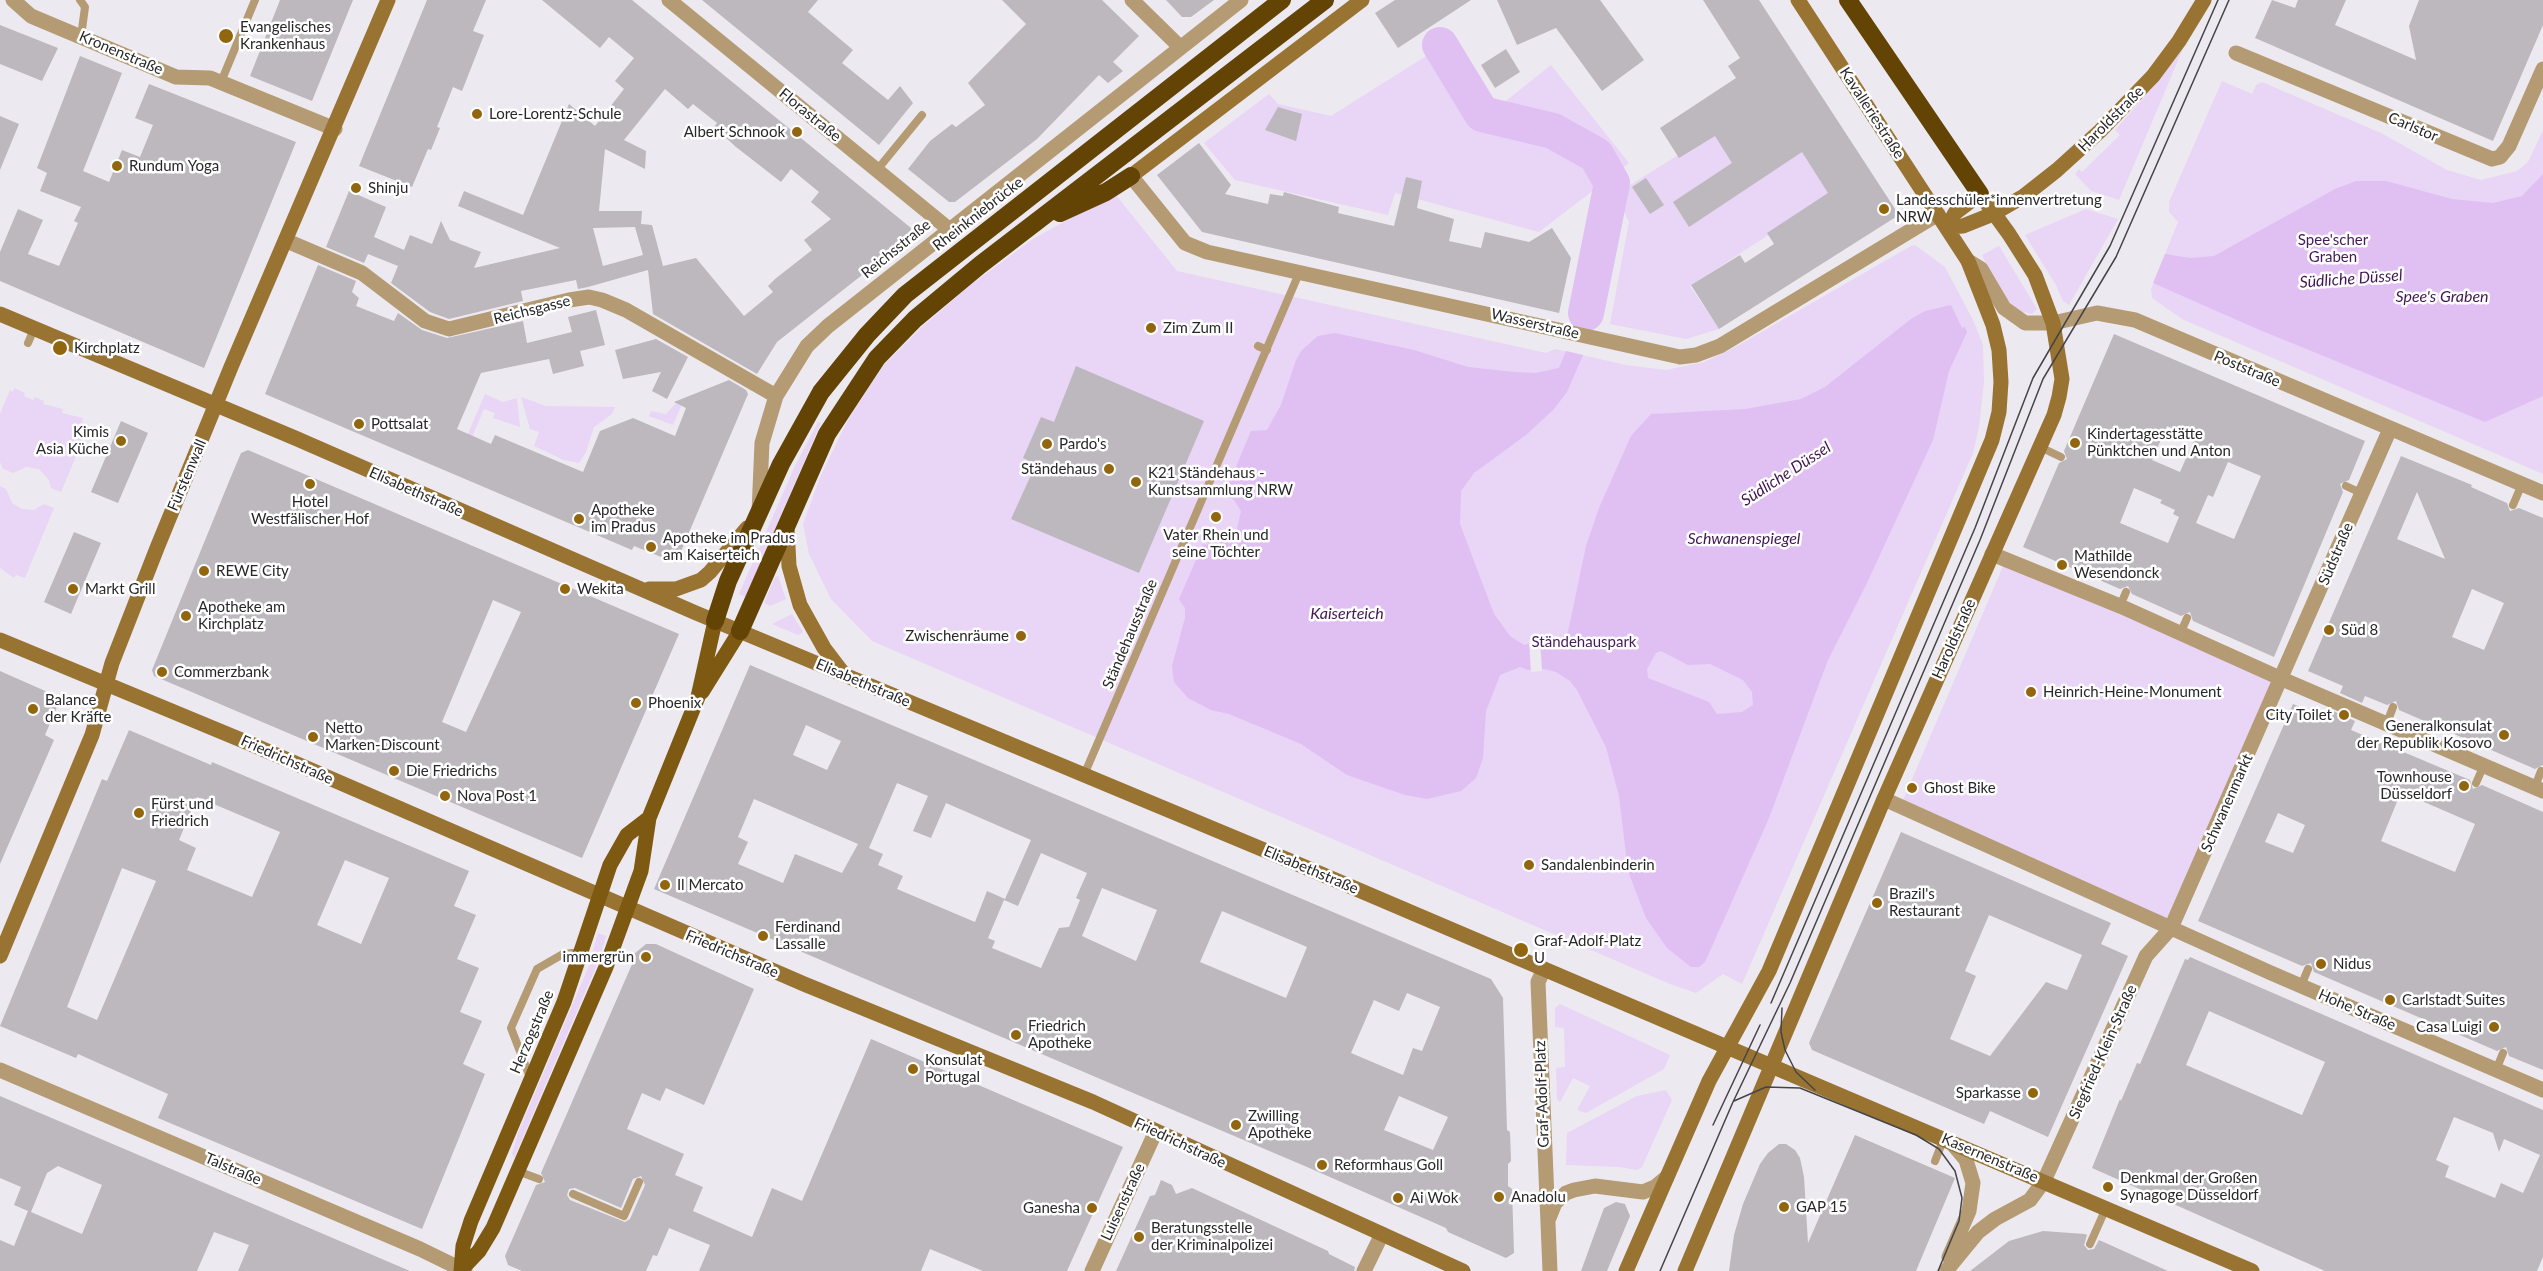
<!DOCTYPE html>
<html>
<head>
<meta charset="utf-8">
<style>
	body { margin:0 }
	canvas { display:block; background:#ede9f0 }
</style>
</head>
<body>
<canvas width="2543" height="1271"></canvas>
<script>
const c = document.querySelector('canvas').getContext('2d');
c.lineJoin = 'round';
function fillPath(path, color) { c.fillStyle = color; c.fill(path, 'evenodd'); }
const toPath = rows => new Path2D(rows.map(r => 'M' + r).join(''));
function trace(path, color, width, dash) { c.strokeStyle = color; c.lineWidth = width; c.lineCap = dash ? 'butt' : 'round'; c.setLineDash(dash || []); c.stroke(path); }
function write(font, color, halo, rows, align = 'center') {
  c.font = font + ' Lato,sans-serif'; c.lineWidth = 5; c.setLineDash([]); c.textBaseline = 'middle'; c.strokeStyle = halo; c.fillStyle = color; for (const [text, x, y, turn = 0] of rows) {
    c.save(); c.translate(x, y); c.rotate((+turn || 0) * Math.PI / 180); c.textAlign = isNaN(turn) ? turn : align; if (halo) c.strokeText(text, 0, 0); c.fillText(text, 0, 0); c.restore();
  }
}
const green = toPath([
	[2187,39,2119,200,2091,191,2075,174,2079,169,2082,172,2120,135,2115,130,2156,84],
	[1442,46,1492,112,1551,65,1629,163,1539,232,1395,193,1388,215,1235,180,1204,143,1269,94,1278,104,1331,116],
	[2222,81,2252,94,2256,85,2262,82,2381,133,2447,170,2481,180,2517,171,2528,162,2543,130,2543,474,2182,319,2152,298,2151,289,2178,222,2169,212,2169,202],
	[1769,98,1831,194,1690,286,1719,329,1686,339,1610,324,1629,222,1621,206,1624,189],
	[1115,194,1177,271,1546,353,1555,349,1626,365,1666,370,1704,362,1732,349,1911,246,1915,245,1945,267,1974,322,1983,345,1984,382,1979,427,1973,453,1742,984,1723,974,1696,993,1670,984,872,641,831,599,809,554,803,524,821,475,848,420,883,366,922,327,968,287,1033,239],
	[2086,209,2118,219,2069,305,2063,301,2056,285,2025,235],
	[1999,246,2037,309,2032,314,2019,311,2001,294,1982,255],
	[14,388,25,393,24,396,33,400,35,397,44,401,43,404,63,409,62,413,83,418,82,422,89,425,61,492,51,488,49,480,39,469,26,467,13,473,3,469,0,462,0,414,10,390,13,392],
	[485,394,503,402,517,398,520,427,493,418,495,413,484,409,472,437,467,436],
	[521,397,546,406,615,407,612,414,594,427,586,452,579,463,564,460,534,446,539,432,530,429],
	[676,403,682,404,673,425,649,416,651,411,666,414],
	[818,422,821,423,745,597,739,594,795,466],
	[0,486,6,489,12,503,22,509,34,510,44,504,54,508,25,578,16,575,14,578,0,568],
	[2004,564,2284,675,2170,926,1901,805],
	[778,576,786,599,770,606,764,603,775,577],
	[792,614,803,632,798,635,772,624],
	[598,933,606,936,599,960,514,1158,512,1154,518,1133,588,968],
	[1560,1004,1670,1055,1664,1069,1586,1113,1577,1110,1590,1086,1573,1078,1560,1102,1557,1099,1556,1068,1565,1067,1564,1028,1555,1027,1555,1008],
	[1666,1090,1672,1100,1642,1167,1637,1170,1619,1167,1566,1165,1567,1133,1637,1096]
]);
const water = toPath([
	[2543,174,2543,396,2485,422,2255,328,2153,283,2165,254,2190,258,2214,256,2335,189,2356,181,2386,181,2452,199,2493,203,2522,196],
	[1951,305,1962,328,1965,327,1967,332,1949,371,1933,440,1866,585,1828,660,1769,818,1705,962,1699,967,1691,967,1667,948,1646,918,1628,871,1619,796,1606,747,1577,690,1570,681,1556,672,1545,669,1528,670,1520,667,1500,675,1486,711,1483,758,1476,778,1461,791,1427,799,1405,795,1347,775,1301,744,1229,714,1211,710,1188,698,1174,682,1172,666,1185,618,1185,608,1179,599,1203,544,1207,545,1210,539,1227,538,1237,529,1241,511,1234,500,1228,496,1230,489,1227,488,1251,431,1267,430,1281,405,1296,360,1302,350,1318,336,1335,333,1414,350,1468,367,1514,372,1535,373,1559,368,1566,351,1583,355,1567,392,1554,409,1526,435,1474,473,1461,491,1460,524,1494,614,1510,636,1524,645,1544,639,1546,636,1552,642,1559,641,1568,632,1586,546,1599,508,1631,436,1651,414,1745,409,1801,399,1825,387,1911,319,1925,311],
	[1661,651,1688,665,1710,664,1743,680,1752,692,1753,705,1742,712,1717,714,1709,702,1648,678,1647,669,1656,653]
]);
const pier = toPath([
	[1529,640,1540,640,1542,671,1531,672]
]);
const river = toPath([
	[1440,45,1482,114,1553,131,1596,155,1612,183,1586,313]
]);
const building = toPath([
	[280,0,353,0,312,101,250,76],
	[427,0,486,0,473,31,484,35,462,91,453,87,437,127,440,128,431,150,428,149,412,187,359,166],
	[542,0,632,0,911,228,909,238,777,342,757,374,653,314,648,270,588,287,578,289,576,280,521,291,523,301,449,319,430,312,391,283,398,266,368,254,364,263,326,247,349,191,386,207,374,237,404,250,410,235,432,244,441,221,450,240,481,252,474,268,560,248,458,206,464,191,523,215,569,104,595,126,624,89,615,81,634,58,609,37,600,48],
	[665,89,688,109,693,104,717,123,714,127,736,147,781,182,791,169,819,192,811,202,831,219,804,240,812,250,775,279,768,286,773,292,744,316,696,258,663,266,652,225,641,224,642,211,599,211,605,149,645,169,646,151,624,140],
	[635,227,643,255,603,266,593,228],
	[702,0,818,0,808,12,853,50,842,63,888,100,900,86,913,103,879,145],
	[1002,0,1102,0,1139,36,1113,62,1123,71,1108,83,1099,75,1037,139,955,202,949,202,908,169,930,141,952,124,956,127,985,105,968,83,1026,24],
	[1166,0,1214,0,1191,17,1182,17],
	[1395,0,1471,0,1398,48,1375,13],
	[1497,0,1600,0,1644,60,1602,91,1556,28,1517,45],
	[1703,0,1759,0,1899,215,1719,329,1691,285,1740,255,1745,263,1774,244,1767,233,1828,193,1802,152,1689,227,1673,202,1732,163,1715,136,1679,158,1660,128,1736,78,1728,66,1740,58],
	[2272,0,2295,8,2298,0,2346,0,2335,25,2416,60,2409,26,2419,0,2543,0,2543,25,2493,141,2255,38],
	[0,25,58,48,42,81,0,64],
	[1506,49,1520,72,1495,88,1481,65],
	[80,56,122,73,83,171,109,182,122,150,140,157,153,125,135,118,149,84,296,142,204,368,0,281,0,252,18,209,43,220,28,254,59,266,78,223,74,221,81,207,40,191,47,173,37,168],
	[1278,107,1302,114,1296,141,1265,130],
	[0,116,19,124,0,170],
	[1199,143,1231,185,1225,194,1268,204,1270,194,1283,196,1284,192,1339,207,1338,213,1394,226,1406,177,1422,181,1417,208,1454,219,1449,241,1481,248,1485,232,1529,242,1552,228,1571,258,1559,313,1202,232,1157,175],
	[1646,178,1664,205,1650,214,1632,187],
	[318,265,356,281,352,292,359,298,356,306,394,321,398,313,422,330,447,338,523,321,527,343,572,332,568,317,596,310,605,345,580,351,584,366,553,374,549,359,481,373,457,429,491,444,495,435,583,472,600,431,633,418,675,436,686,408,674,402,729,380,746,390,748,394,676,563,634,546,632,550,265,394],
	[2114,334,2365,441,2349,480,2340,484,2343,492,2274,657,2193,621,2190,612,2181,616,2132,594,2128,586,2120,589,2023,547,2059,463,2067,459,2064,451],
	[2167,426,2195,438,2180,472,2152,460],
	[2228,462,2261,476,2234,539,2196,523,2208,495,2213,497],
	[2134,488,2162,500,2160,503,2175,510,2173,514,2179,517,2168,543,2120,523],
	[656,339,688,357,667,399,652,391,661,372,623,379,615,350],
	[1076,366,1204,421,1139,573,1011,519,1036,464,1023,458,1041,417,1054,422],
	[121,421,148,433,118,503,91,492],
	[248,450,679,634,582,858,154,676,152,670,230,479,241,453],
	[493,600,521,612,466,732,442,722],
	[2401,456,2472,485,2471,487,2507,503,2510,511,2519,508,2543,518,2543,765,2535,769,2399,710,2396,701,2387,705,2365,696,2362,703,2340,693,2343,686,2308,671],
	[2417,492,2445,559,2397,539],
	[2472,589,2504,603,2484,650,2452,637],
	[74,532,101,543,71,614,44,602],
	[750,665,1491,979,1503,998,1507,1130,1510,1132,1511,1161,1508,1164,1508,1186,1512,1189,1514,1253,1506,1258,1448,1232,1446,1228,1307,1167,654,889],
	[806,725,841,741,827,770,793,755],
	[897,783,928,796,913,831,931,838,946,803,1031,840,1005,899,987,891,975,922,897,889,903,876,878,865,883,854,869,848],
	[754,799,858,844,842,873,795,854,783,883,738,864,748,842,738,837],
	[1041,853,1087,873,1076,898,1080,900,1069,927,1059,928,1041,968,992,948,995,941,988,938,1004,900,1018,906],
	[1102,888,1157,910,1136,961,1082,936],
	[1222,911,1307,947,1286,998,1200,962],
	[1407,993,1440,1007,1422,1051,1413,1048,1403,1075,1351,1053,1374,1000,1399,1011],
	[1399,1096,1448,1117,1433,1150,1384,1130],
	[0,671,61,698,45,735,54,740,0,864],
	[2293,704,2329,720,2333,711,2355,721,2351,730,2470,780,2473,789,2482,785,2543,812,2543,1070,2509,1056,2506,1047,2497,1051,2314,972,2311,963,2302,966,2198,921],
	[2401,792,2475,824,2455,872,2381,841],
	[2278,813,2305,825,2293,853,2265,842],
	[129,730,211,765,212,762,469,871,454,906,476,915,457,959,479,968,460,1012,482,1021,463,1064,485,1074,422,1229,158,1118,168,1094,78,1054,76,1058,0,1026,102,779,107,781],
	[197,797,280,832,252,897,187,870,196,848,179,840],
	[345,860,389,878,361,944,317,925],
	[122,868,156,881,97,1020,67,1007],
	[1901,832,2111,923,2101,944,2128,956,2048,1137,1990,1111,1984,1124,1812,1050,1809,1043],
	[1989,915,2082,955,2067,990,2046,982,1990,1056,1950,1039,1976,976,1965,971],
	[646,944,656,944,754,989,704,1105,666,1088,660,1101,642,1093,627,1129,684,1154,675,1175,703,1187,693,1211,752,1237,772,1188,802,1201,871,1039,1123,1147,1067,1271,983,1271,930,1249,921,1271,699,1271,710,1245,669,1228,657,1256,653,1255,646,1271,522,1271,508,1265,505,1256,536,1185,545,1182,541,1173,633,962,634,954],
	[641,1176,645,1185,630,1219,625,1222,570,1200,567,1195,569,1189,575,1188,621,1208,633,1179],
	[2190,957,2543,1110,2543,1257,2537,1271,2325,1271,2092,1168,2120,1099,2121,1101,2137,1063,2140,1064,2185,959,2188,960],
	[2209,1011,2325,1062,2302,1115,2186,1065],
	[2454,1117,2493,1133,2499,1152,2504,1139,2540,1155,2523,1193,2501,1183,2495,1198,2445,1177,2449,1166,2436,1160],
	[0,1096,87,1133,410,1271,238,1271,249,1245,214,1232,197,1271,0,1271,0,1240,14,1246,28,1211,14,1205,21,1187,0,1178],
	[58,1166,102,1185,82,1234,31,1212,47,1173],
	[1855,1135,1955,1178,1916,1271,1729,1271,1734,1235,1743,1204,1760,1164,1768,1153,1779,1144,1786,1144,1795,1150,1800,1158,1804,1177,1808,1243],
	[1161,1180,1172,1185,1176,1194,1192,1188,1328,1251,1329,1254,1355,1267,1354,1271,1116,1271,1150,1196,1155,1195],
	[1616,1202,1625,1204,1630,1216,1607,1271,1581,1271,1604,1208],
	[2043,1231,2085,1234,2087,1235,2084,1245,2088,1250,2094,1249,2099,1240,2168,1271,1970,1271,2009,1241]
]);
const lane = toPath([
	[80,0,85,7,81,37],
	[221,82,255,0],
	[877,170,922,115],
	[28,343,34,329],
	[1258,346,1267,350],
	[2040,447,2061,457],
	[2346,486,2363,494],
	[2513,505,2522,484],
	[2120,606,2126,592],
	[2181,632,2187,618],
	[2387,723,2393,707],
	[1084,775,1300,271],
	[2476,783,2484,765],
	[2535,787,2541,771],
	[2301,986,2308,969],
	[2496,1070,2503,1053],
	[531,1080,511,1028,537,969,563,954,582,952],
	[1935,1161,1944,1138],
	[520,1172,539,1179],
	[573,1194,624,1216,639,1182],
	[2090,1244,2106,1208]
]);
const street = toPath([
	[13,0,31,16,176,77,210,78,335,129],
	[669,0,950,230],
	[1132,0,1180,47],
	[2236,53,2492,159,2500,157,2509,146,2543,69],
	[1131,176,1185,243,1207,252,1680,357,1696,355,1720,346,1938,214],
	[287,241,362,273,425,321,449,329,569,300,589,297,602,300,626,310,776,396],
	[1968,261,1981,269,2004,308,2025,323,2053,323,2097,313,2135,320,2543,493],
	[759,512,762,443,776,396,807,346,828,326,1241,0],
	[1992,554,2120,606,2282,679,2543,791],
	[1884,799,2271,973,2543,1090],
	[1544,969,1538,982,1550,1271],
	[0,1070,420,1249,465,1271],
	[1549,1218,1555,1203,1566,1193,1574,1190,1595,1186,1643,1192,1655,1187,1667,1177],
	[1949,1257,1969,1211,1973,1183,1966,1160,1951,1142],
	[1092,1271,1155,1133],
	[1364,1271,1382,1234],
	[1946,1271,1978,1232,1995,1219,2030,1200,2044,1181,2146,956,2171,928,2390,429]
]);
const secondary = toPath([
	[1131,176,1362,0],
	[1947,227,1963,226,1993,214,2024,196,2057,170,2100,131,2153,76,2179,41,2204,0],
	[0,314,295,438,696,613,1300,865,2252,1271],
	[787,528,789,566,800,605,824,648,843,673],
	[649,589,676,589,701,580,710,572,747,528],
	[0,640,251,744,804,984,1093,1102,1463,1271],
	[0,956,92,735,112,663,157,548,231,367,388,0],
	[1626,1271,1709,1081,1769,971,1992,440,1999,412,2001,382,1999,350,1993,325,1968,261,1798,0],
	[1685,1271,1884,799,2054,415,2059,397,2062,379,2053,323,2035,275,2009,234,1980,194,1955,213,1947,227]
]);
const primary = toPath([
	[702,692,740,631],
	[461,1270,479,1251,493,1228,606,967,641,871,649,818,698,697,715,621],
	[461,1271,463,1246,471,1221,564,1002,610,865,627,835,649,818]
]);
const highway = toPath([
	[1848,0,1980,194],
	[1060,213,1106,192,1131,176],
	[715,621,728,581,781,464,821,392,867,335,905,295,1282,0],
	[740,631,827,434,877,358,915,319,980,265,1325,0]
]);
const tram = toPath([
	[1771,1003,1975,528,2033,378,2110,246,2218,0],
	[1782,1008,1781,1032,1785,1050,1796,1072,1815,1090],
	[1734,1101,1766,1087,1800,1088,1916,1135,1939,1149,1955,1171,1962,1198,1959,1221,1938,1271],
	[1713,1125,1760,1025],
	[1660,1271,1733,1102,1790,983,1980,540,2043,379,2116,257,2229,0]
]);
const markers = [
	[226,36,8,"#91660f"],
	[477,114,6,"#91660f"],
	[797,132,6,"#91660f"],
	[117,166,6,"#91660f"],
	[356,188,6,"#91660f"],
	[1884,209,6,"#91660f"],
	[1151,328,6,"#91660f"],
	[60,348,8,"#91660f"],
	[359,424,6,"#91660f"],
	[121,441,6,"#91660f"],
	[2075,443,6,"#91660f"],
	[1047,444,6,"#91660f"],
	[1109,469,6,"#91660f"],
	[1136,482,6,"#91660f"],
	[310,484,6,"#91660f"],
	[1216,517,6,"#91660f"],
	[579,519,6,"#91660f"],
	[651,547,6,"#91660f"],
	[2062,565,6,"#91660f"],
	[204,571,6,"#91660f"],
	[73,589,6,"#91660f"],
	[565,589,6,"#91660f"],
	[186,616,6,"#91660f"],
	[2329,630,6,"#91660f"],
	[1021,636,6,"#91660f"],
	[162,672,6,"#91660f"],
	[2031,692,6,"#91660f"],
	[636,703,6,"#91660f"],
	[33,709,6,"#91660f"],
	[2344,715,6,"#91660f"],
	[2504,735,6,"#91660f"],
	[313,737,6,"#91660f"],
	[394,771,6,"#91660f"],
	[2464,786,6,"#91660f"],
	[1912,788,6,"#91660f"],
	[445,796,6,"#91660f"],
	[139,813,6,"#91660f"],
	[1529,865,6,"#91660f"],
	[665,885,6,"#91660f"],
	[1877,903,6,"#91660f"],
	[763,936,6,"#91660f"],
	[1521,950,8,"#91660f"],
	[646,957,6,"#91660f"],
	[2321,964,6,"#91660f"],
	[2390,1000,6,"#91660f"],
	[2494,1027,6,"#91660f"],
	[1016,1035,6,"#91660f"],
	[913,1069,6,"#91660f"],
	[2033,1093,6,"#91660f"],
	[1236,1125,6,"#91660f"],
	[1322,1165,6,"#91660f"],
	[2108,1187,6,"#91660f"],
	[1499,1197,6,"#91660f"],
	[1398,1198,6,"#91660f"],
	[1784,1207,6,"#91660f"],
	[1092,1208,6,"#91660f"],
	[1139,1237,6,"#91660f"]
];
const poiNames = [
	["Evangelisches",240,27],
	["Krankenhaus",240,44],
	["Lore-Lorentz-Schule",489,114],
	["Albert Schnook",785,132,"right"],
	["Rundum Yoga",129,166],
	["Shinju",368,188],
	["Landesschüler*innenvertretung",1896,200],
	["NRW",1896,217],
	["Zim Zum II",1163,328],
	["Kirchplatz",74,348],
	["Pottsalat",371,424],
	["Kimis",109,432,"right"],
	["Asia Küche",109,449,"right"],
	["Kindertagesstätte",2087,434],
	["Pünktchen und Anton",2087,451],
	["Pardo's",1059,444],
	["Ständehaus",1097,469,"right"],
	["K21 Ständehaus -",1148,473],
	["Kunstsammlung NRW",1148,490],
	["Hotel",310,502,"center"],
	["Westfälischer Hof",310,519,"center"],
	["Apotheke",591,510],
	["im Pradus",591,527],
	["Vater Rhein und",1216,535,"center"],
	["seine Töchter",1216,552,"center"],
	["Apotheke im Pradus",663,538],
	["am Kaiserteich",663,555],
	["Mathilde",2074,556],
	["Wesendonck",2074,573],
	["REWE City",216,571],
	["Markt Grill",85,589],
	["Wekita",577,589],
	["Apotheke am",198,607],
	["Kirchplatz",198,624],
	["Süd 8",2341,630],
	["Zwischenräume",1009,636,"right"],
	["Commerzbank",174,672],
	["Heinrich-Heine-Monument",2043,692],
	["Balance",45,700],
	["der Kräfte",45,717],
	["Phoenix",648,703],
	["City Toilet",2332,715,"right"],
	["Generalkonsulat",2492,726,"right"],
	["der Republik Kosovo",2492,743,"right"],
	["Netto",325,728],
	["Marken-Discount",325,745],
	["Die Friedrichs",406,771],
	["Townhouse",2452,777,"right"],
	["Düsseldorf",2452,794,"right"],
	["Ghost Bike",1924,788],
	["Nova Post 1",457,796],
	["Fürst und",151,804],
	["Friedrich",151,821],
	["Sandalenbinderin",1541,865],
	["Il Mercato",677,885],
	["Brazil's",1889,894],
	["Restaurant",1889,911],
	["Ferdinand",775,927],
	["Lassalle",775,944],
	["Graf-Adolf-Platz",1534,941],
	["U",1534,958],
	["immergrün",634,957,"right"],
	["Nidus",2333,964],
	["Carlstadt Suites",2402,1000],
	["Friedrich",1028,1026],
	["Apotheke",1028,1043],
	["Casa Luigi",2482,1027,"right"],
	["Konsulat",925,1060],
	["Portugal",925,1077],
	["Sparkasse",2021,1093,"right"],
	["Zwilling",1248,1116],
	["Apotheke",1248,1133],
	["Reformhaus Goll",1334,1165],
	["Denkmal der Großen",2120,1178],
	["Synagoge Düsseldorf",2120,1195],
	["Anadolu",1511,1197],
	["Ai Wok",1410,1198],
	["GAP 15",1796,1207],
	["Ganesha",1080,1208,"right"],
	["Beratungsstelle",1151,1228],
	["der Kriminalpolizei",1151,1245]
];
const streetNames = [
	["Kronenstraße",121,53,23],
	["Kavalleriestraße",1872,113,57],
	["Florastraße",810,115,39],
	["Haroldstraße",2111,119,-45],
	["Carlstor",2413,127,23],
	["Rheinkniebrücke",978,214,-38],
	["Reichsstraße",896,249,-39],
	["Reichsgasse",532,310,-14],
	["Wasserstraße",1535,324,13],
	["Poststraße",2247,369,23],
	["Fürstenwall",187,475,-67],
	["Elisabethstraße",416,492,24],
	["Südstraße",2336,554,-67],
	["Ständehausstraße",1130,634,-67],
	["Haroldstraße",1954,639,-66],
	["Elisabethstraße",863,683,23],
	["Friedrichstraße",287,760,24],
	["Schwanenmarkt",2227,803,-66],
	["Elisabethstraße",1311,870,23],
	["Friedrichstraße",732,954,23],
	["Hohe Straße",2357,1010,23],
	["Herzogstraße",532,1032,-67],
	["Siegfried-Klein-Straße",2103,1052,-66],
	["Graf-Adolf-Platz",1542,1094,-92],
	["Friedrichstraße",1180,1143,25],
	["Kasernenstraße",1990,1158,23],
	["Talstraße",233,1169,23],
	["Luisenstraße",1123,1202,-65]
];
const parkNames = [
	["Spee'scher",2333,240],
	["Graben",2333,257],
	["Ständehauspark",1584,642]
];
const waterNames = [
	["Südliche Düssel",2351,279,-4],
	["Spee's Graben",2442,297],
	["Südliche Düssel",1786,474,-33],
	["Schwanenspiegel",1744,539],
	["Kaiserteich",1347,614]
];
fillPath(green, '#e9d5f5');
fillPath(water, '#e0bff3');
fillPath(pier, '#ede9f0');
trace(river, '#e0bff3', 36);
fillPath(building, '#bcb8be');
trace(lane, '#b49b73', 8);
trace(street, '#b49b73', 15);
trace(secondary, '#987332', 15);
trace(primary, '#7d5912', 15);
trace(highway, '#634404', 18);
trace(tram, '#464447', 1.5);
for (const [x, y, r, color] of markers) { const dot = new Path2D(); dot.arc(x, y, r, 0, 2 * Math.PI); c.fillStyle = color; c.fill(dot); trace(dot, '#fff', 2); }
write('15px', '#282729', '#fff', poiNames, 'left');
write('15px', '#282729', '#fff', streetNames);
write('15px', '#441b57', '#fff', parkNames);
write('italic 16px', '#401753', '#fff', waterNames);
</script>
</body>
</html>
